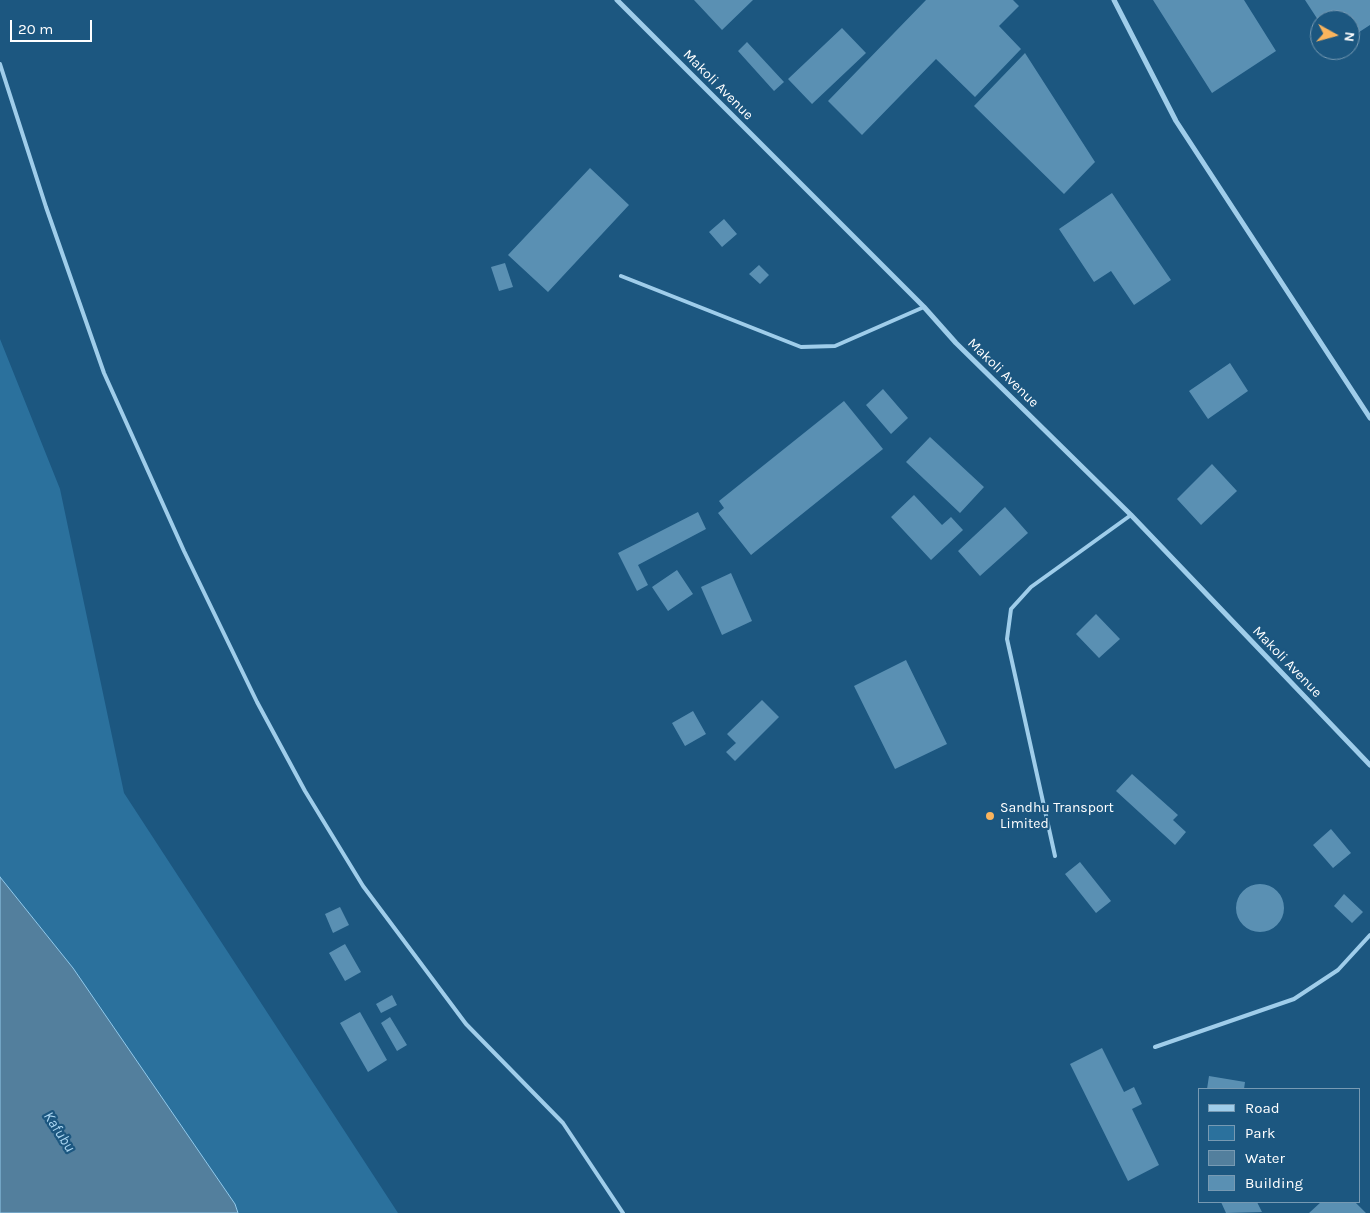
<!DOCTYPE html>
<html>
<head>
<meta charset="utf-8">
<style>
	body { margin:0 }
	#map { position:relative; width:1370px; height:1213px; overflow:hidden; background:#1c5780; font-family:Karla,sans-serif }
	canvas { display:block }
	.legend { position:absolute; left:1198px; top:1088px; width:162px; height:115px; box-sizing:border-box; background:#1c5780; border:1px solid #779ab3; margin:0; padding:6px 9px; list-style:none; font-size:15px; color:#fff }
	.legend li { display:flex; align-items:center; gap:10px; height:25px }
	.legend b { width:25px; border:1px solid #779ab3 }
	.north { position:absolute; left:1310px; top:10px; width:50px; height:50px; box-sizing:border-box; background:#1c5780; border:1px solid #779ab3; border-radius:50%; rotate:97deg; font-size:14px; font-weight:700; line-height:20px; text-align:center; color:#fff }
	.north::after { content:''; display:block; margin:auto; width:18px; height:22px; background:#fab45d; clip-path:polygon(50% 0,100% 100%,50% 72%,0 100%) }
	.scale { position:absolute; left:10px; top:20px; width:82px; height:22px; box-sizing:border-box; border:2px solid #fff; border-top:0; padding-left:6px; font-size:15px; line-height:18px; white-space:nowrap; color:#fff; -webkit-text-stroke:4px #1c5780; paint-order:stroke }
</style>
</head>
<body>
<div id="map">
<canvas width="1370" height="1213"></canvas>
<ul class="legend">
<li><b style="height:6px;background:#9fcdea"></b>Road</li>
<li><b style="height:14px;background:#2b719d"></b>Park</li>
<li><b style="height:14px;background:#537f9d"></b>Water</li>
<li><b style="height:14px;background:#5a90b3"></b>Building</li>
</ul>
<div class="north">N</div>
<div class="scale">20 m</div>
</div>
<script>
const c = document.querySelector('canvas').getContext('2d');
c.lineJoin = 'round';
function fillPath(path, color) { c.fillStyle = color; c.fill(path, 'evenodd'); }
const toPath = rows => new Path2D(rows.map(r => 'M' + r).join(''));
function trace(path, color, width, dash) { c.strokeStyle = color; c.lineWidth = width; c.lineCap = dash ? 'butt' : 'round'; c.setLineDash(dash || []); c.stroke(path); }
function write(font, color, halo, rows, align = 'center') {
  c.font = font + ' Karla,sans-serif'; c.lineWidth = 4.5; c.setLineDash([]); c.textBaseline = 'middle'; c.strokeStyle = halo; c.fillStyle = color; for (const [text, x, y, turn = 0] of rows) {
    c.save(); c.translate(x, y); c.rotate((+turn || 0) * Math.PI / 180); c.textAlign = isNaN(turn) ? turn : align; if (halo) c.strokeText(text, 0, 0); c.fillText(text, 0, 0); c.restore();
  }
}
const green = toPath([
	[0,339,60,489,124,793,398,1213,238,1213,235,1204,73,968,0,877]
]);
const water = toPath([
	[0,877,73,968,235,1204,238,1213,0,1213,0,877]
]);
const building = toPath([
	[694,0,753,0,722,30],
	[926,0,1013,0,1019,6,999,26,1021,49,975,97,936,59,862,135,828,101],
	[1153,0,1244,0,1276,51,1212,93],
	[1305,0,1370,0,1370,25,1350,38,1350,20,1320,20,1320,23],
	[842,28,866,53,812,104,788,79],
	[747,42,784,82,774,91,738,51],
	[1025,53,1095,162,1064,194,974,106],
	[590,168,629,205,548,292,508,255],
	[1112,193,1171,280,1134,305,1111,271,1094,282,1059,229],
	[724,219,737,234,722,247,709,232],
	[505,263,513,287,499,291,491,267],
	[759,265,769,275,760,284,749,274],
	[1230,363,1248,391,1208,419,1189,391],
	[883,389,908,418,891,434,866,405],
	[844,401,883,449,751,555,718,513,724,508,719,501],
	[930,437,984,487,960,513,906,462],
	[1212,464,1237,491,1201,525,1177,499],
	[914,495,942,525,951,517,963,530,931,560,891,517],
	[1005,507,1028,533,980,576,958,551],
	[698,512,706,529,638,565,648,585,637,591,618,553],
	[677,570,693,594,668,611,652,587],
	[731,573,752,621,722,635,701,587],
	[1096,614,1120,639,1099,658,1076,634],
	[906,660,947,744,895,769,854,686],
	[762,700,779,717,735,761,726,752,736,743,727,734],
	[693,711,706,734,685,746,672,723],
	[1132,774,1178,815,1173,820,1186,832,1175,845,1116,791],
	[1331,829,1351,853,1333,868,1313,845],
	[1080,862,1111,901,1096,913,1065,874],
	'1236 908a24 24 0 1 1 48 0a24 24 0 1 1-48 0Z',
	[1344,894,1363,912,1352,923,1334,906],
	[340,907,349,925,333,933,325,914],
	[345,944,361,972,345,981,329,953],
	[392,995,397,1005,381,1013,376,1004],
	[360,1012,387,1060,368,1072,340,1023],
	[390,1017,407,1045,397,1051,381,1023],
	[1102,1048,1124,1092,1134,1087,1142,1104,1132,1109,1159,1165,1128,1181,1070,1064],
	[1209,1076,1245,1082,1244,1089,1207,1089],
	[1221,1202,1257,1202,1262,1212,1226,1213],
	[1321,1202,1355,1202,1366,1213,1309,1213]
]);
const lane = toPath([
	[0,64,46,207,104,373,184,551,257,702,305,791,363,886,466,1024,563,1123,623,1213],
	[621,276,801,347,835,346,924,307],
	[1055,856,1007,639,1011,609,1031,587,1131,515],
	[1155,1047,1294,999,1338,970,1370,935]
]);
const street = toPath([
	[617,0,924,307,956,343,1131,515,1370,765],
	[1114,0,1176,121,1370,418]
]);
const markers = [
	[990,816,5,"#fab45d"]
];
const streetNames = [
	["Makoli Avenue",718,85,45],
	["Makoli Avenue",1003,373,44],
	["Makoli Avenue",1287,662,46]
];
const poiNames = [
	["Sandhu Transport",1000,808],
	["Limited",1000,824]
];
const waterNames = [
	["Kafubu",59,1132,57]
];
fillPath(green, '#2b719d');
fillPath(water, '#537f9d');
trace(water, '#92caec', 1);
fillPath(building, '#5a90b3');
trace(lane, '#9fcdea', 4);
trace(street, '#9fcdea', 5);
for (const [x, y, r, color] of markers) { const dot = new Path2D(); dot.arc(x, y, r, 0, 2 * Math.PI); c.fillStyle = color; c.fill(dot); trace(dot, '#1c5780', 2); }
write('14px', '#fff', '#1c5780', streetNames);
write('14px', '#fff', '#1c5780', poiNames, 'left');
write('italic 15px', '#abd6f1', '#1c5780', waterNames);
</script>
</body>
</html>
